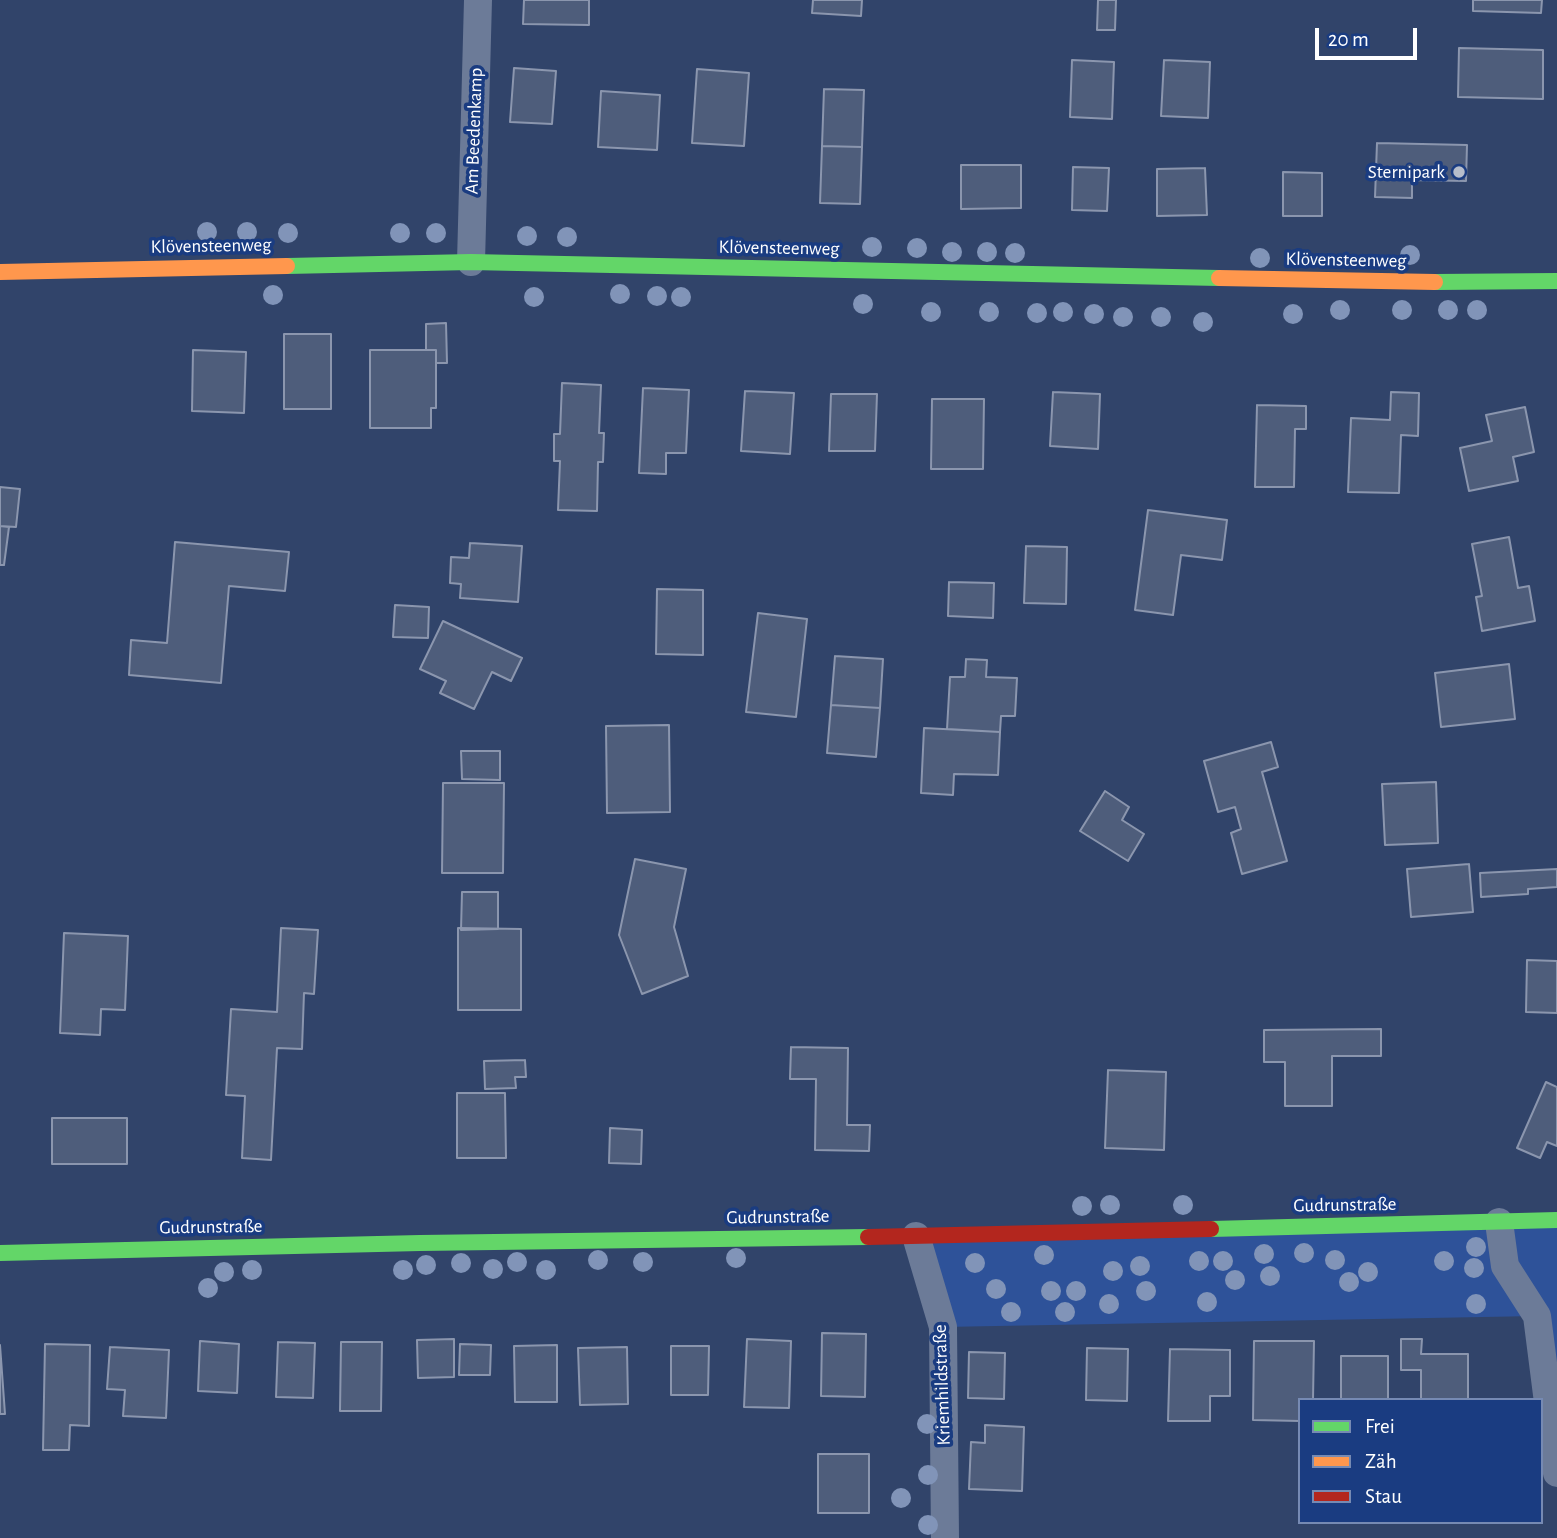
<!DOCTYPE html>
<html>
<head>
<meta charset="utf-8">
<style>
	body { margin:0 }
	#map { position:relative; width:1557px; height:1538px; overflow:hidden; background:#31446a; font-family:"Alegreya Sans",sans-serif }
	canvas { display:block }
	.legend { position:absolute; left:1298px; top:1398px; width:245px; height:126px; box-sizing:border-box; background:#1a3c81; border:2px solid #768ab3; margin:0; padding:9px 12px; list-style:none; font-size:21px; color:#fff }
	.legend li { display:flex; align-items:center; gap:14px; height:35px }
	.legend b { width:35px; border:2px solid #768ab3 }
	.scale { position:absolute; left:1315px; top:28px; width:102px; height:32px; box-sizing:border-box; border:4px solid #fff; border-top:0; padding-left:9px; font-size:21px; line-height:24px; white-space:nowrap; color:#fff; -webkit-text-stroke:5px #1a3c81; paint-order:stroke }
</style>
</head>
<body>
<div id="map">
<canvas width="1557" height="1538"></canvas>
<ul class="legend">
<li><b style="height:9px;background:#63d668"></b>Frei</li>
<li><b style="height:9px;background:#ff974d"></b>Zäh</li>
<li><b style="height:9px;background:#b3261e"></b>Stau</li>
</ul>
<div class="scale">20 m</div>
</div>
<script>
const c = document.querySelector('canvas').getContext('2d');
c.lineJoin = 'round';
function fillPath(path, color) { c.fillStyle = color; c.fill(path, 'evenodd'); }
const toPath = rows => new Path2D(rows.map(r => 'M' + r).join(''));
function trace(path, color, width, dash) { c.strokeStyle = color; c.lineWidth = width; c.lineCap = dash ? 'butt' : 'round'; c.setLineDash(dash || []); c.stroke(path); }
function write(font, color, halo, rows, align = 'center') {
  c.font = font + ' "Alegreya Sans",sans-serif'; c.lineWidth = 7; c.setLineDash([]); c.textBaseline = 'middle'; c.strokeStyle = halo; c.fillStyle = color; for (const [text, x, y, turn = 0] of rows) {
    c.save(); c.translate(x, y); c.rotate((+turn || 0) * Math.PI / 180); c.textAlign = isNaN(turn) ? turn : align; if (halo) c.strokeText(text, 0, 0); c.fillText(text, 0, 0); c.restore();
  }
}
const green = toPath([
	[1557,1220,1557,1473,1537,1316,943,1327,916,1236]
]);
const building = toPath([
	[524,0,589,0,589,25,523,24,524,0],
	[813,0,862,0,861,16,812,13,813,0],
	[1098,0,1116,0,1115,30,1097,30,1098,0],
	[1473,0,1542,0,1541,13,1473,11,1473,0],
	[1459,48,1543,50,1543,99,1458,97,1459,48],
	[1072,60,1114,62,1112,119,1070,117,1072,60],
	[1164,60,1210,62,1208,118,1161,116,1164,60],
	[514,68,556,71,552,124,510,122,514,68],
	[697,69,749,73,744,146,692,143,697,69],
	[824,89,864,90,862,147,822,146,824,89],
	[601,91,660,95,657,150,598,147,601,91],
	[1377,143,1467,145,1466,181,1412,180,1412,198,1375,197,1377,143],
	[822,146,862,147,860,204,820,203,822,146],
	[961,165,1021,165,1021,208,961,209,961,165],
	[1073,167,1109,168,1107,211,1072,210,1073,167],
	[1205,168,1207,215,1157,216,1157,169,1205,168],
	[1283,172,1322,173,1322,216,1283,216,1283,172],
	[446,323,447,363,436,363,436,350,426,350,426,324,446,323],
	[284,334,331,334,331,409,284,409,284,334],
	[193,350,246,352,244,413,192,411,193,350],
	[370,350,436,350,436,408,431,408,431,428,370,428,370,350],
	[562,383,601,385,599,433,604,433,603,462,598,462,597,511,558,510,560,461,554,461,554,434,560,434,562,383],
	[643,388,689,390,686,453,666,453,666,474,639,473,643,388],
	[745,391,794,393,790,454,741,451,745,391],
	[1053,392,1100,394,1098,449,1050,446,1053,392],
	[1391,392,1419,393,1418,436,1401,435,1399,493,1348,492,1351,418,1390,420,1391,392],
	[831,394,877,394,875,451,829,451,831,394],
	[932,399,984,399,983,469,931,469,932,399],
	[1257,405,1306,406,1306,429,1295,429,1294,487,1255,487,1257,405],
	[1525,407,1534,452,1513,457,1518,481,1469,491,1460,448,1492,441,1486,415,1525,407],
	[0,487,20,489,16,527,0,526,0,487],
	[1148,510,1227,520,1222,560,1181,555,1173,615,1135,610,1148,510],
	[0,526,9,527,4,565,0,565,0,526],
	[1509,537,1518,588,1529,586,1535,621,1482,631,1476,597,1482,596,1472,544,1509,537],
	[175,542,289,552,285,591,229,586,221,683,129,675,131,640,167,643,175,542],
	[470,543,522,546,518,602,460,598,461,584,450,583,451,557,469,558,470,543],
	[1026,546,1067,547,1066,604,1024,603,1026,546],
	[949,582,994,583,993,618,948,616,949,582],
	[657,589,703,590,703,655,656,654,657,589],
	[395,605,429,607,428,638,393,637,395,605],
	[758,613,807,619,796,717,746,712,758,613],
	[443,621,522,658,511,681,492,672,474,709,440,693,446,681,420,669,443,621],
	[835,656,883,659,880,708,831,705,835,656],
	[966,659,987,660,986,677,1017,678,1015,716,1001,716,1000,732,947,729,950,677,965,677,966,659],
	[1509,664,1515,719,1441,727,1435,673,1509,664],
	[831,705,880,708,876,757,827,753,831,705],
	[669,725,670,812,607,813,606,726,669,725],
	[924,728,1000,732,998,775,954,774,953,795,921,793,924,728],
	[1271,742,1278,767,1262,772,1287,861,1242,874,1231,833,1241,829,1235,807,1218,812,1204,761,1271,742],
	[461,751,500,751,500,780,462,779,461,751],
	[1436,782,1438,843,1385,845,1382,784,1436,782],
	[443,783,504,783,503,873,442,873,443,783],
	[1105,791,1129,807,1122,820,1144,834,1128,861,1080,831,1105,791],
	[635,859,686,869,674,927,688,976,642,994,619,935,635,859],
	[1469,864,1473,912,1411,917,1407,869,1469,864],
	[1557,869,1557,887,1528,889,1528,894,1481,897,1480,873,1557,869],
	[462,892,498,892,498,929,461,930,462,892],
	[281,928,318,930,314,994,304,993,302,1049,277,1048,271,1160,242,1158,245,1096,226,1095,231,1009,277,1012,281,928],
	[458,928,521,929,521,1010,458,1010,458,928],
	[64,933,128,936,125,1010,101,1009,100,1035,60,1033,64,933],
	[1527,960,1557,961,1557,1013,1526,1012,1527,960],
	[1381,1029,1381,1056,1332,1056,1332,1106,1285,1106,1285,1062,1264,1062,1264,1030,1381,1029],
	[791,1047,848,1048,847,1125,870,1125,869,1151,815,1150,816,1079,790,1079,791,1047],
	[525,1060,526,1077,515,1077,516,1088,485,1089,484,1061,525,1060],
	[1108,1070,1166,1072,1164,1150,1105,1148,1108,1070],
	[1546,1082,1557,1087,1557,1146,1547,1142,1540,1158,1517,1148,1546,1082],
	[457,1093,505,1093,506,1158,457,1158,457,1093],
	[52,1118,127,1118,127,1164,52,1164,52,1118],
	[610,1128,642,1130,641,1164,609,1163,610,1128],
	[822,1333,866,1334,865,1397,821,1396,822,1333],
	[454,1339,454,1377,418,1378,417,1340,454,1339],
	[747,1339,791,1341,789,1408,744,1407,747,1339],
	[1401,1339,1422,1339,1421,1354,1468,1354,1468,1400,1421,1400,1421,1370,1401,1370,1401,1339],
	[200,1341,239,1344,237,1393,198,1391,200,1341],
	[1254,1341,1314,1341,1313,1400,1300,1400,1300,1421,1253,1420,1254,1341],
	[278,1342,315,1343,313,1398,276,1397,278,1342],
	[341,1342,382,1342,381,1411,340,1411,341,1342],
	[45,1344,90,1345,89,1426,70,1425,69,1450,43,1450,45,1344],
	[460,1344,491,1345,490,1375,459,1375,460,1344],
	[0,1345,5,1414,0,1414,0,1345],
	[557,1345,557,1402,515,1402,514,1346,557,1345],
	[671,1346,709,1346,708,1395,671,1395,671,1346],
	[110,1347,169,1350,166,1418,123,1416,125,1390,107,1389,110,1347],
	[627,1347,628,1404,580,1405,578,1348,627,1347],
	[1087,1348,1128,1349,1127,1401,1086,1400,1087,1348],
	[1170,1349,1230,1350,1230,1396,1210,1396,1210,1421,1168,1421,1170,1349],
	[969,1352,1005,1353,1004,1399,968,1398,969,1352],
	[1341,1356,1388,1356,1388,1400,1341,1400,1341,1356],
	[985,1425,1024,1427,1022,1491,969,1489,971,1442,985,1443,985,1425],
	[818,1454,869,1454,869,1513,818,1513,818,1454]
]);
const street = toPath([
	[471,262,478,0],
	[1499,1222,1505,1266,1537,1316,1557,1473],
	[916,1236,943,1327,945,1538]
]);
const fast = toPath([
	[287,266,471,262,1219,278],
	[1435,282,1557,281],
	[1211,1229,1557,1220],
	[0,1253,420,1243,868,1237]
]);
const slow = toPath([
	[0,272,287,266],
	[1219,278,1435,282]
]);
const jam = toPath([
	[868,1237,1211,1229]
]);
const trees = [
	[207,232],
	[247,232],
	[288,233],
	[400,233],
	[436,233],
	[527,236],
	[567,237],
	[872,247],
	[917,248],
	[952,252],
	[987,252],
	[1015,253],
	[1410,255],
	[1260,258],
	[620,294],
	[273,295],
	[657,296],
	[534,297],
	[681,297],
	[863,304],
	[1340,310],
	[1402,310],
	[1448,310],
	[1477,310],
	[931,312],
	[989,312],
	[1063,312],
	[1037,313],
	[1094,314],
	[1293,314],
	[1123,317],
	[1161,317],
	[1203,322],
	[1110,1205],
	[1183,1205],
	[1082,1206],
	[1476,1247],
	[1304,1253],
	[1264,1254],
	[1044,1255],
	[736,1258],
	[598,1260],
	[1335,1260],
	[1199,1261],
	[1223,1261],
	[1444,1261],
	[517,1262],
	[643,1262],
	[461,1263],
	[975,1263],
	[426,1265],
	[1140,1266],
	[1474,1268],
	[493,1269],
	[252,1270],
	[403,1270],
	[546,1270],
	[1113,1271],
	[224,1272],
	[1368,1272],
	[1270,1276],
	[1235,1280],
	[1349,1282],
	[208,1288],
	[996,1289],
	[1051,1291],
	[1076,1291],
	[1146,1291],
	[1207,1302],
	[1109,1304],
	[1476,1304],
	[1011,1312],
	[1065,1312],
	[927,1424],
	[928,1475],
	[901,1498],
	[928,1525]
];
const markers = [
	[1459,172,7,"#b7becb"]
];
const streetNames = [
	["Am Beedenkamp",474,131,-88],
	["Klövensteenweg",211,246,-1],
	["Klövensteenweg",779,248,1],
	["Klövensteenweg",1346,260,1],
	["Gudrunstraße",1345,1205,-1],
	["Gudrunstraße",778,1217,-1],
	["Gudrunstraße",211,1227,-1],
	["Kriemhildstraße",942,1385,-92]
];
const poiNames = [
	["Sternipark",1445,172]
];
fillPath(green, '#2e5299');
fillPath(building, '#4e5d7b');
trace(building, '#8b96ae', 2);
trace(street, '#6c7b98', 28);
trace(fast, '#63d668', 16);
trace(slow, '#ff974d', 16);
trace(jam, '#b3261e', 16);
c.fillStyle = '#8194b8';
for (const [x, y] of trees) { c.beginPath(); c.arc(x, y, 10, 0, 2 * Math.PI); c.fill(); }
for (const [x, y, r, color] of markers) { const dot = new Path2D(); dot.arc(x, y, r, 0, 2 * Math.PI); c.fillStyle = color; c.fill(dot); trace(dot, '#1a3c81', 2.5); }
write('19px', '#fff', '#1a3c81', streetNames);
write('19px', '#fff', '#1a3c81', poiNames, 'right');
</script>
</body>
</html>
